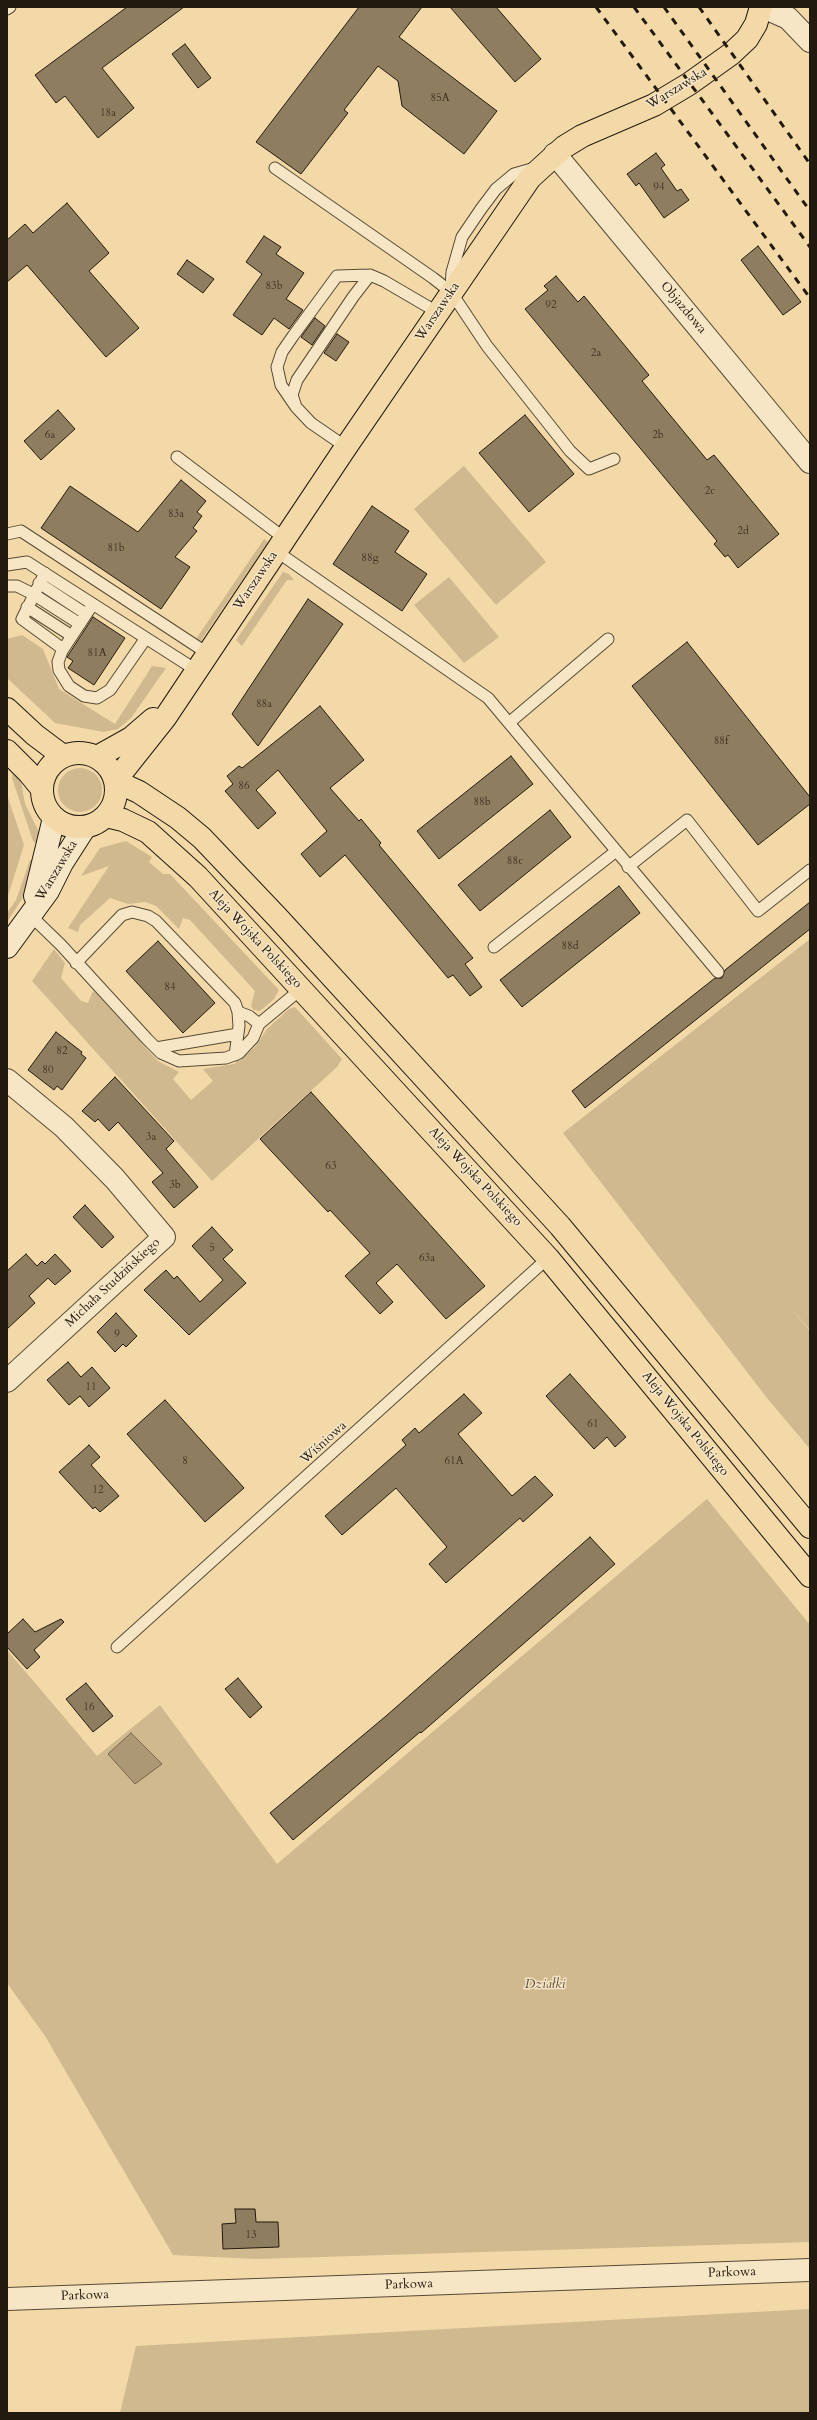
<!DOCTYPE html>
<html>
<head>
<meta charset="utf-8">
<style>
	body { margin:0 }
	#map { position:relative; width:817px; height:2420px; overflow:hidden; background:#f3d9a8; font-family:Cardo,serif }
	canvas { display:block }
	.frame { position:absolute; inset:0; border:8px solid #231a0f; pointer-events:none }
</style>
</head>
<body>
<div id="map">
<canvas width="817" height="2420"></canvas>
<div class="frame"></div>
</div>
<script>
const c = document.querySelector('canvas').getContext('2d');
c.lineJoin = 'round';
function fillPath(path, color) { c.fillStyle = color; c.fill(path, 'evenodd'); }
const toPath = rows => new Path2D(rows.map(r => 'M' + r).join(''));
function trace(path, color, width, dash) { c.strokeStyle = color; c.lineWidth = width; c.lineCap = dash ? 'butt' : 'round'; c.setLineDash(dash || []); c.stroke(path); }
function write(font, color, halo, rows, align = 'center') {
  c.font = font + ' Cardo,serif'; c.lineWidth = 3; c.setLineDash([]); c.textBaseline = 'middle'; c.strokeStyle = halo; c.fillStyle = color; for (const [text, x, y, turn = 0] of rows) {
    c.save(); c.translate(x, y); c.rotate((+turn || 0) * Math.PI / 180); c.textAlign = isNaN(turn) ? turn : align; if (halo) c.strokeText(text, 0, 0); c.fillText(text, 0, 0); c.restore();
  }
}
const green = toPath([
	[464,466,546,562,496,605,414,509],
	[264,539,268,542,200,642,196,639],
	[283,572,289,574,294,580,287,580,242,646,236,640],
	[449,577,499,637,464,663,414,605],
	[22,635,43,649,59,689,115,724,152,666,166,668,131,718,118,729,104,732,55,723,7,678,7,639],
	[14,768,20,775,25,804,39,832,38,845,33,841,12,778],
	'58 790a22 22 0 1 1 44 0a22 22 0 1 1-44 0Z',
	[7,795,24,845,7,899],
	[126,841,152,857,149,862,163,874,170,874,279,990,274,999,260,1011,254,1010,251,1006,255,991,190,920,183,918,179,929,156,906,145,902,128,904,110,898,80,925,78,932,68,928,109,866,81,876,100,848],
	[34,858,22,899,7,922,7,913,16,900,30,860],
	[810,939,810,1330,788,1305,810,1331,810,1449,767,1398,563,1133],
	[54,949,65,963,61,978,81,1001,88,1003,93,991,96,993,158,1061,179,1072,173,1079,191,1100,213,1081,203,1069,234,1064,242,1058,254,1048,267,1029,289,1009,295,1007,342,1059,337,1067,212,1181,32,981],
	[707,1499,810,1625,810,2242,256,2259,173,2255,45,2036,7,1983,7,1650,97,1756,160,1705,277,1864],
	[810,2309,810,2413,120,2413,136,2346]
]);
const water = toPath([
	[131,1733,162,1764,135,1784,108,1754,131,1733]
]);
const building = toPath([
	[127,7,184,7,102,68,134,108,98,138,65,96,56,103,35,75,127,7],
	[359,7,422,7,399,37,497,111,464,154,402,106,398,81,378,66,344,110,348,113,301,174,256,142,359,7],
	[450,7,496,7,541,59,515,82,450,7],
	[185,44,211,78,198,88,172,54,185,44],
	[656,153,665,165,661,168,677,191,681,189,689,200,664,218,639,183,636,186,627,174,656,153],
	[67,203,109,253,89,271,139,328,106,357,27,265,7,282,7,240,25,224,33,233,67,203],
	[264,236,281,247,276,254,304,273,286,299,303,310,289,329,274,318,262,335,233,315,262,274,246,262,264,236],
	[758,246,801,302,783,315,741,260,758,246],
	[187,260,214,279,203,293,177,274,187,260],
	[556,276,578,302,584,296,649,375,642,381,707,460,714,455,779,534,738,568,728,555,725,557,714,544,717,541,525,309,548,290,544,286,556,276],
	[315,318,325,326,312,345,301,337,315,318],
	[337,334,349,342,336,361,324,353,337,334],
	[58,410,75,429,41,460,24,441,58,410],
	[525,415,574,474,529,512,479,453,525,415],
	[181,480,206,501,197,512,202,516,193,528,197,531,175,557,190,567,161,609,41,528,70,486,138,532,181,480],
	[372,506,409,531,395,552,427,574,402,611,333,564,372,506],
	[308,599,343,624,258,746,232,714,308,599],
	[93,617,125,638,94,685,68,668,73,661,67,657,93,617],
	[687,642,810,797,810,804,758,845,632,686,687,642],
	[320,706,364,760,330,788,359,821,361,819,381,843,379,845,473,958,465,964,482,987,470,996,453,975,448,978,345,855,320,877,301,854,327,831,278,770,256,790,276,813,258,829,225,791,233,784,227,776,239,766,242,768,320,706],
	[511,756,533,784,439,859,417,831,511,756],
	[550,810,571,837,480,911,458,885,550,810],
	[619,886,640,913,522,1007,500,980,619,886],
	[810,902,810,929,585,1108,572,1091,715,978,722,978,725,970,810,902],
	[158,941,215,1003,183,1033,126,971,158,941],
	[56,1032,82,1052,81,1054,86,1058,62,1090,57,1086,54,1090,28,1070,56,1032],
	[115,1077,174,1141,166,1149,198,1187,174,1208,152,1182,163,1173,118,1122,109,1131,98,1119,95,1122,82,1111,115,1077],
	[311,1092,485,1286,446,1319,397,1264,376,1283,393,1302,380,1314,345,1276,370,1253,330,1210,328,1212,260,1139,311,1092],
	[85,1205,114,1237,102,1248,73,1217,85,1205],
	[212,1227,233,1250,223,1259,246,1283,189,1335,144,1290,166,1270,174,1279,177,1276,200,1302,223,1280,192,1246,212,1227],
	[26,1254,37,1266,42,1261,45,1264,55,1254,71,1271,55,1285,48,1278,29,1296,35,1303,7,1329,7,1271,26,1254],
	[116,1313,137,1336,126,1347,123,1344,115,1352,97,1332,116,1313],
	[68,1362,81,1377,92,1367,110,1388,89,1407,80,1396,69,1405,47,1380,68,1362],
	[570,1374,626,1437,615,1447,607,1437,594,1449,546,1396,570,1374],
	[464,1394,482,1413,458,1434,512,1496,535,1476,553,1495,523,1522,520,1518,446,1583,429,1564,447,1547,396,1488,342,1535,325,1516,406,1445,402,1440,415,1428,419,1433,464,1394],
	[165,1400,244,1488,205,1522,127,1434,165,1400],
	[89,1445,100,1457,91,1465,119,1496,100,1512,95,1507,93,1509,59,1472,89,1445],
	[590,1537,615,1564,421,1733,420,1732,293,1840,270,1813,386,1716,590,1537],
	[23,1619,35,1632,61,1619,64,1622,34,1650,40,1657,27,1669,7,1647,7,1634,23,1619],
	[238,1678,262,1707,250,1718,225,1689,238,1678],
	[86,1683,113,1716,93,1732,66,1699,86,1683],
	[235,2209,255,2209,256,2222,278,2222,279,2247,223,2249,222,2224,236,2223,235,2209]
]);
const service = toPath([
	[7,9,10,7],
	[275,168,433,278,451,292,487,346,570,451,589,469,614,459],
	[451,288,452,272,462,237,481,209,496,189,514,174,535,168],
	[296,407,281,385,277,367,282,352,293,336,337,276,370,275,384,281,437,312],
	[346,447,311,423,296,407,292,395,297,380,353,297,370,275],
	[177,457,284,538],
	[7,534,21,531,207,653],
	[276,551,488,698,718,972],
	[7,565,27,562,196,670],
	[45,573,22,619,63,649],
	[39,583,86,614],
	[7,586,17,586,33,594,80,624],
	[93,604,62,651,58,662,59,670,69,686,84,696,97,698,110,690,146,638],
	[27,607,72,636],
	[510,722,608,639],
	[628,867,687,820,758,911,810,870],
	[29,914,61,945,147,1039,161,1053,179,1061,226,1058,239,1053,253,1038,259,1024,301,989],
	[494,947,615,852],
	[76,963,122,915,132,912,148,916,156,921,235,1003,238,1012,239,1026,235,1055],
	[238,1012,249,1016,259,1024],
	[156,1048,238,1034],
	[117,1647,548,1258]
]);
const minor = toPath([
	[763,7,788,18,810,41],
	[555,154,810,462],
	[7,1080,64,1127,115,1179,164,1237,7,1381],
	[7,2299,810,2270]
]);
const secondary = toPath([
	[35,896,54,818],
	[7,947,48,891,62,863,85,827]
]);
const primary = toPath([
	[7,709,35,735,63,756],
	[7,751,29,773,42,789],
	'42 790a37 37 0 1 1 74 0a37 37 0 1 1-74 0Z',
	[97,757,131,738,153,719],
	[115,781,165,718,346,447,530,178,564,147,582,136,654,105,689,84,731,54,747,39,756,24,761,7],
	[115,781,139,792,178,818,202,838,278,918,560,1226,810,1527],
	[106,816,123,820,148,832,198,877,548,1258,810,1576]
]);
const rail = toPath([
	[596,7,810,298],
	[634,7,810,247],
	[664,7,810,211],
	[699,7,810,164]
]);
const numberNames = [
	["85A",440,98],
	["18a",108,113],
	["94",659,187],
	["83b",274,286],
	["92",551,305],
	["2a",596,353],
	["6a",50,435],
	["2b",658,435],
	["2c",710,491],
	["83a",176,514],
	["2d",743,531],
	["81b",116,548],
	["88g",370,558],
	["81A",97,653],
	["88a",264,704],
	["88f",721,741],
	["86",244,786],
	["88b",482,802],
	["88c",515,861],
	["88d",570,946],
	["84",170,987],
	["82",62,1051],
	["80",48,1070],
	["3a",151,1137],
	["63",331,1166],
	["3b",175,1185],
	["5",212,1248],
	["63a",427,1258],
	["9",117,1334],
	["11",91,1387],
	["61",593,1424],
	["8",185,1461],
	["61A",454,1461],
	["12",98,1490],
	["16",89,1707],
	["13",251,2235]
];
const streetNames = [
	["Warszawska",677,89,-31],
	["Objazdowa",683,308,50],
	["Warszawska",438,312,-56],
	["Warszawska",256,581,-56],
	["Warszawska",57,871,-59],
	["Aleja Wojska Polskiego",255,939,47],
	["Aleja Wojska Polskiego",475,1177,47],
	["Michała Studzińskiego",113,1283,-43],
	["Aleja Wojska Polskiego",685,1424,51],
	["Wiśniowa",324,1443,-42],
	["Parkowa",732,2273,-2],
	["Parkowa",409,2285,-2],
	["Parkowa",85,2296,-2]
];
const parkNames = [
	["Działki",545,1985]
];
fillPath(green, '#d0b98e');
fillPath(water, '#ac9874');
trace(water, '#75664c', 1);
fillPath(building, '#8f7d5f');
trace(building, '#231a0f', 1);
trace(service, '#574a35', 13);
trace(minor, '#574a35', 24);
trace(secondary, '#231a0f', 24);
trace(primary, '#231a0f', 24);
trace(service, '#f7e6c6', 11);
trace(minor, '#f7e6c6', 22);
trace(secondary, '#f7e6c6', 22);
trace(primary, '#f3d9a8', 22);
trace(rail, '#231a0f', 3, [7, 7]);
write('11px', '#3e3323', null, numberNames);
write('13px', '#231a0f', '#f7e6c6', streetNames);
write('italic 13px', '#574a35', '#f7e6c6', parkNames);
</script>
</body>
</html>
